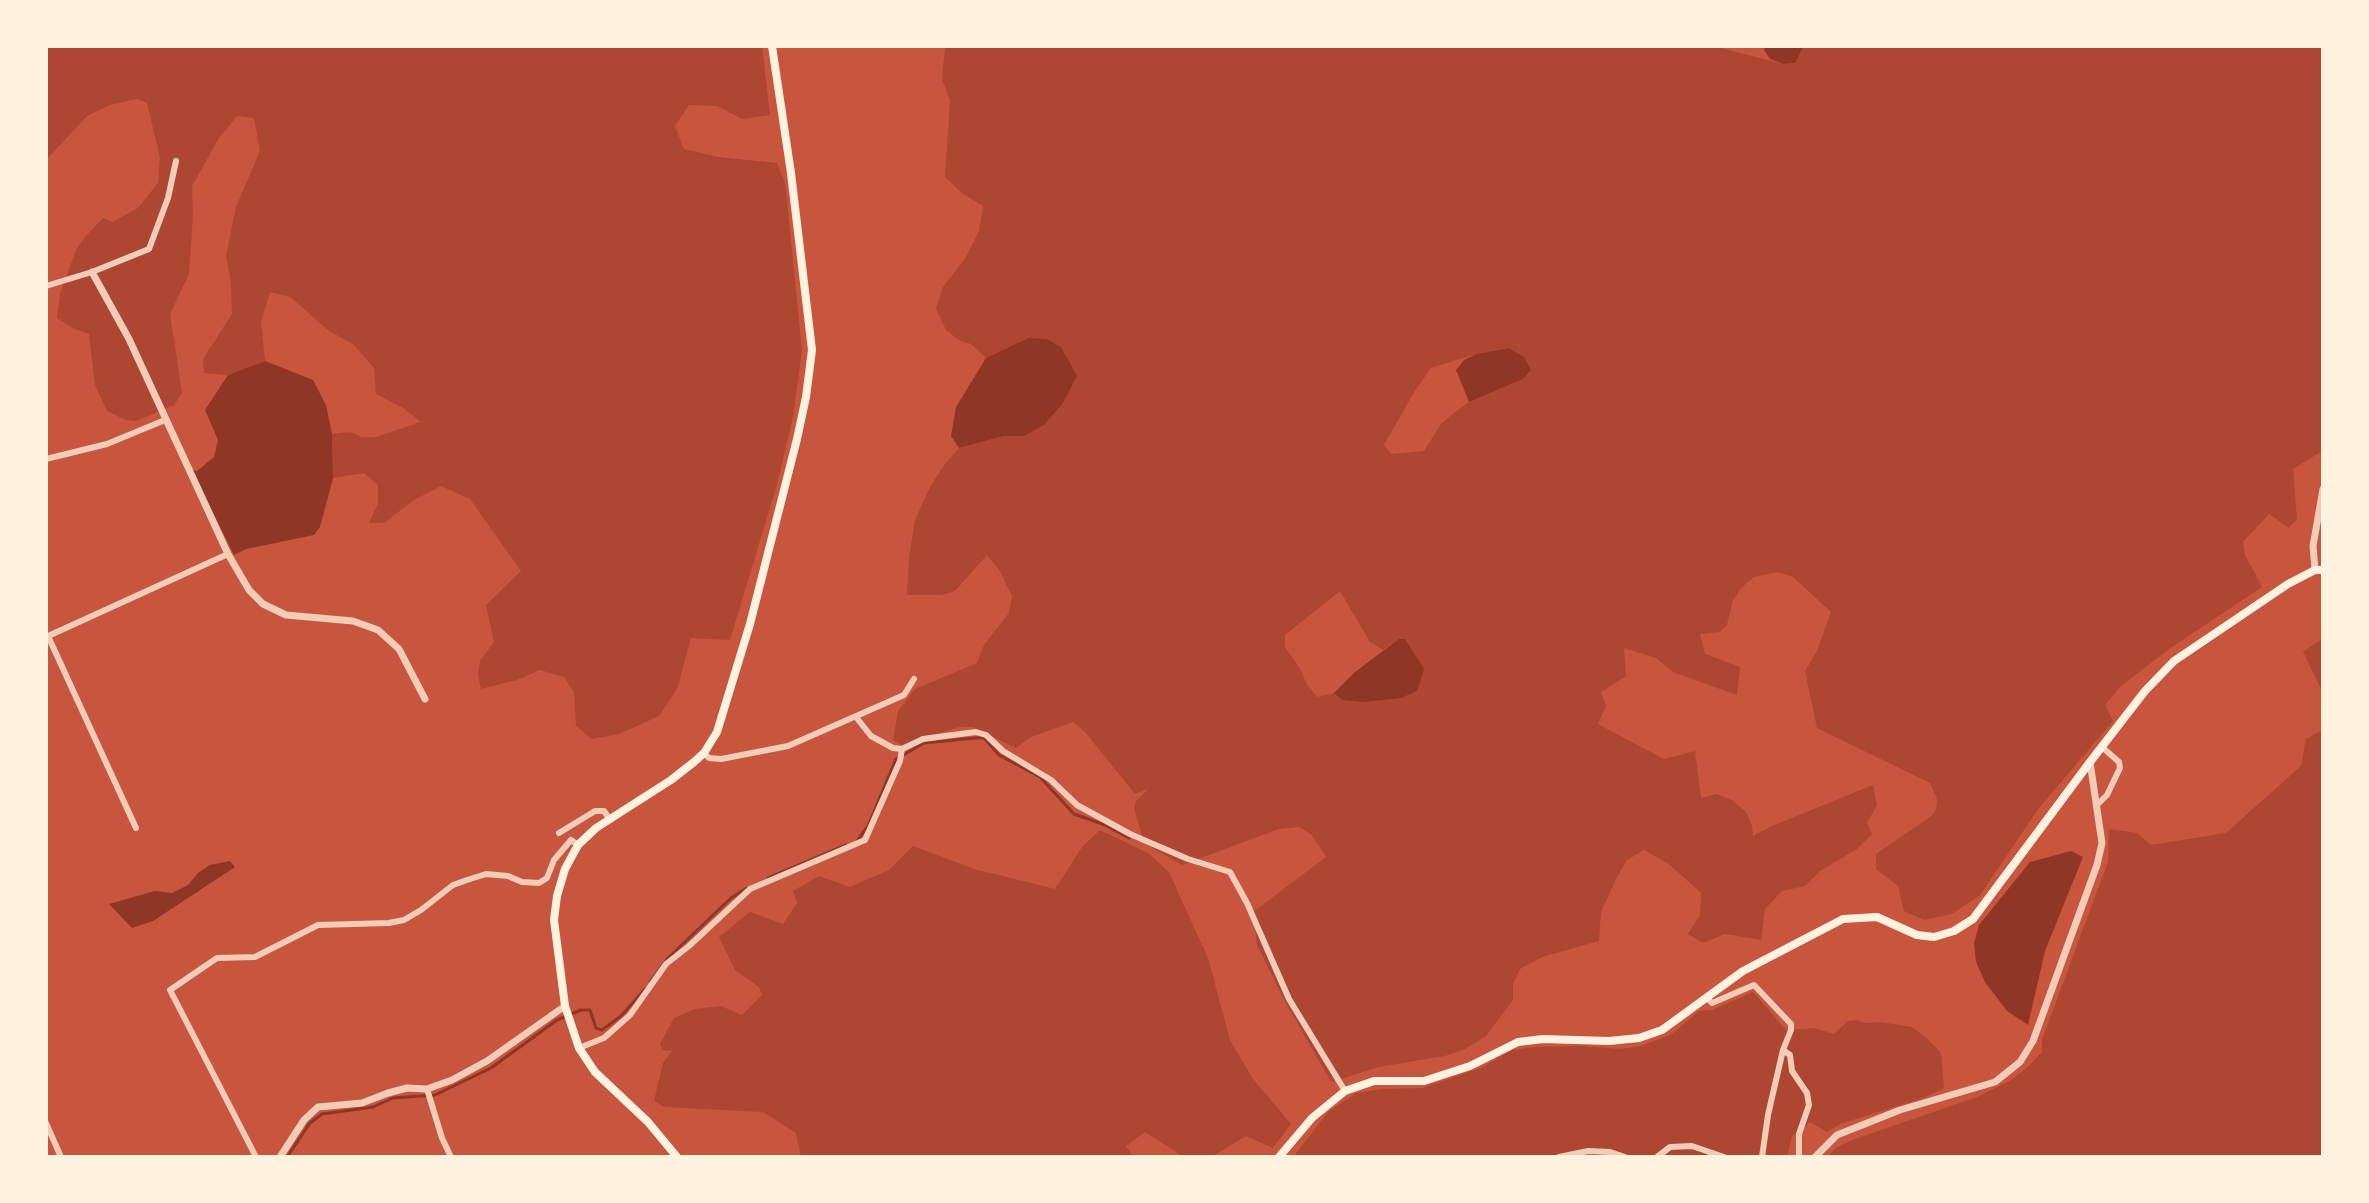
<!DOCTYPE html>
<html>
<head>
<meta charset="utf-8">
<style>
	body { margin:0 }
	#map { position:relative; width:2369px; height:1203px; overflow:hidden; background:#c8553d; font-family:Inter,sans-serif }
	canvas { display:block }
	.frame { position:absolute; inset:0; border:48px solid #fff3e0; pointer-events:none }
</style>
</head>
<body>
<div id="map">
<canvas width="2369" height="1203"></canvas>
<div class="frame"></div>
</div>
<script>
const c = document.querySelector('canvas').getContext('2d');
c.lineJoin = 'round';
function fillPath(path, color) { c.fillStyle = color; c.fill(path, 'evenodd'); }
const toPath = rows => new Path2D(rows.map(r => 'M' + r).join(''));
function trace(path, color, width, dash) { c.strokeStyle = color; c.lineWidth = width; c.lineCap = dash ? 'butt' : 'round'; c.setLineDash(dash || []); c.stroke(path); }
const green = toPath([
	[46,46,762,46,770,115,742,119,717,106,689,105,675,126,684,149,718,157,777,163,785,182,802,350,793,417,776,488,730,640,691,638,677,689,659,716,619,734,592,739,576,726,574,692,564,677,540,670,517,680,481,689,478,675,480,661,494,642,486,605,521,571,470,499,441,486,414,500,384,523,369,523,378,504,378,485,364,473,333,478,332,434,350,432,362,437,376,437,421,422,403,408,376,394,374,368,353,344,329,331,290,297,270,292,261,322,265,361,228,375,204,373,203,359,232,314,231,282,226,256,236,207,260,151,254,118,237,116,219,138,192,186,193,215,189,274,170,314,182,393,174,405,136,421,126,420,107,411,95,385,89,334,72,328,57,318,60,294,76,250,85,237,103,218,112,222,138,208,158,183,160,158,147,103,137,99,110,105,87,116,46,160],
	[945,46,1714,46,1783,64,1795,63,1804,46,2323,46,2322,451,2293,469,2297,519,2289,528,2269,514,2243,542,2245,555,2262,587,2169,649,2120,687,2105,705,2113,721,2039,808,1980,895,1952,914,1924,920,1904,911,1898,886,1876,869,1876,854,1930,817,1936,810,1937,798,1930,783,1817,728,1805,671,1817,651,1831,612,1793,577,1778,572,1754,577,1742,587,1733,600,1727,625,1720,632,1700,634,1705,654,1740,667,1737,695,1673,672,1656,658,1624,648,1626,676,1601,692,1606,706,1598,724,1664,759,1695,751,1701,798,1717,794,1732,800,1746,812,1752,825,1753,836,1772,826,1873,785,1877,805,1867,823,1872,834,1857,849,1820,871,1805,886,1782,891,1765,909,1761,940,1725,934,1703,943,1688,934,1700,915,1701,893,1669,864,1644,850,1627,860,1617,877,1601,912,1599,941,1542,957,1520,969,1513,984,1513,1000,1486,1036,1465,1049,1445,1056,1379,1067,1331,1082,1283,998,1257,945,1255,927,1258,920,1253,912,1326,857,1312,835,1299,827,1279,829,1182,865,1144,843,1134,808,1136,801,1148,789,1135,794,1085,732,1073,722,1031,737,1016,748,973,727,959,727,902,745,893,740,898,711,915,689,977,663,984,645,1009,613,1012,596,1000,571,987,555,955,591,942,595,907,595,909,557,915,520,931,485,945,464,959,448,1004,436,1024,435,1028,338,986,358,971,344,960,341,946,330,936,309,943,287,966,257,979,231,983,206,963,194,945,177,950,100,942,79],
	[1509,348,1524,357,1523,379,1469,402,1455,412,1441,424,1424,451,1391,454,1384,445,1414,392,1431,368,1476,354],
	[1340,591,1370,642,1383,650,1399,639,1342,700,1334,693,1317,697,1306,683,1301,670,1285,647,1285,635],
	[2323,638,2323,693,2303,652],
	[2323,725,2323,1157,1827,1157,1837,1147,1855,1139,1977,1097,2011,1080,2029,1066,2042,1052,2042,1040,2108,862,2109,829,2137,833,2151,845,2226,833,2301,766,2306,739,2322,730],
	[1100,830,1148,853,1169,872,1208,958,1230,1040,1253,1079,1291,1124,1273,1148,1246,1136,1211,1157,1184,1157,1145,1132,1126,1146,1134,1157,801,1157,796,1133,763,1112,664,1107,654,1101,663,1063,672,1051,663,1050,660,1044,674,1018,695,1009,721,1006,742,1015,762,995,759,987,735,970,719,937,750,912,783,924,797,903,793,891,819,876,850,887,889,870,913,846,974,869,1055,889,1082,847],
	[1753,992,1786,1030,1814,1028,1834,1034,1848,1021,1857,1020,1865,1023,1880,1022,1912,1027,1927,1038,1941,1053,1944,1088,1923,1098,1840,1124,1827,1132,1810,1122,1792,1136,1787,1157,1293,1157,1328,1112,1356,1093,1382,1089,1422,1088,1483,1067,1512,1050,1534,1047,1582,1046,1620,1049,1641,1046,1672,1034,1699,1011,1712,1010]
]);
const water = toPath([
	[1765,46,1804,46,1795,63,1783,64,1770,59,1764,50],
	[1028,338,1047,339,1061,347,1077,376,1063,403,1044,425,1024,436,1004,436,959,448,951,436,956,407,986,358],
	[1509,348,1524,357,1531,370,1523,379,1469,402,1456,370,1464,360,1476,354],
	[265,361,313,380,326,405,332,434,333,478,320,527,314,535,246,549,234,555,192,470,197,471,214,457,218,440,205,410,228,375],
	[1399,639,1405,639,1424,669,1417,691,1401,698,1364,702,1342,700,1334,693,1355,672],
	[2071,851,2083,857,2045,951,2028,1025,2007,1011,1985,982,1976,962,1974,944,1979,925,2030,862],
	[230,861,235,867,153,921,132,928,109,904,155,891,172,893,188,885,198,873,210,865]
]);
const stream = toPath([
	[857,841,868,826,896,759,924,743,974,738,984,738,999,755,1040,777,1074,814,1105,825,1129,838],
	[768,878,846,845],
	[650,982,668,958,731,898,747,888],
	[287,1157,310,1123,322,1114,373,1107,393,1098,435,1095,491,1068,557,1020,581,1010,590,1010,596,1028,602,1030,621,1016,646,988]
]);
const minor = toPath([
	[46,286,92,272,149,249,168,198,176,161],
	[46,459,107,444,165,420],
	[48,636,136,828],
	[46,637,228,554],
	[856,717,871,736,893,748,902,749,923,739,953,735,976,732,986,735,1003,751,1051,780,1077,805,1130,834,1188,859,1230,872,1247,903,1289,999,1345,1091],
	[704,753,709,758,721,759,788,746,904,695,914,679],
	[2097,805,2107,795,2120,768,2119,762,2102,747],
	[559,833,595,811,604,811,610,820],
	[1706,997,1712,1003,1754,985,1791,1024,1791,1030,1783,1050,1768,1115,1762,1157],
	[579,1048,604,1038,630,1015,666,964,689,946,750,889,865,840,900,761,902,749],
	[1783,1050,1790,1055,1792,1071,1807,1093,1809,1105,1799,1134,1799,1157],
	[427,1089,442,1138,451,1157],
	[46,1123,61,1157],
	[256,1157,170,990,217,958,255,957,318,925,389,923,404,920,421,910,453,885,467,880,486,874,508,876,522,882,539,883,547,878,554,860,571,840,578,845],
	[1559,1157,1588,1151,1610,1152,1625,1157],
	[1657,1157,1670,1147,1692,1146,1724,1157]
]);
const tertiary = toPath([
	[92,272,129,339,228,554,249,590,263,604,286,615,353,621,378,630,399,649,425,699],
	[2315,570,2313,546,2323,489],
	[280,1157,304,1120,318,1107,362,1103,388,1093,407,1088,427,1089,452,1080,487,1061,565,1006],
	[1815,1157,1837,1135,1900,1110,1995,1082,2020,1062,2033,1041,2097,865,2102,843,2090,762]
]);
const secondary = toPath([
	[677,1157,648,1122,595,1072,579,1048,565,1006,554,920,557,896,565,869,578,845,596,828,671,780,694,762,704,753,717,732,750,624,797,439,806,397,812,350,791,173,772,46],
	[1279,1157,1312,1118,1345,1091,1374,1081,1424,1081,1470,1066,1518,1042,1543,1039,1609,1041,1639,1038,1662,1030,1743,971,1843,919,1877,917,1917,935,1934,937,1954,931,1973,919,2090,762,2145,691,2174,661,2288,584,2315,570,2323,570]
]);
fillPath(green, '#ae4732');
fillPath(water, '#8f3625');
trace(stream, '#8f3625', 3);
trace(minor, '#f1ccb7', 6);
trace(tertiary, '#f1ccb7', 7);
trace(secondary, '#fff3e0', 8);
</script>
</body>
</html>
